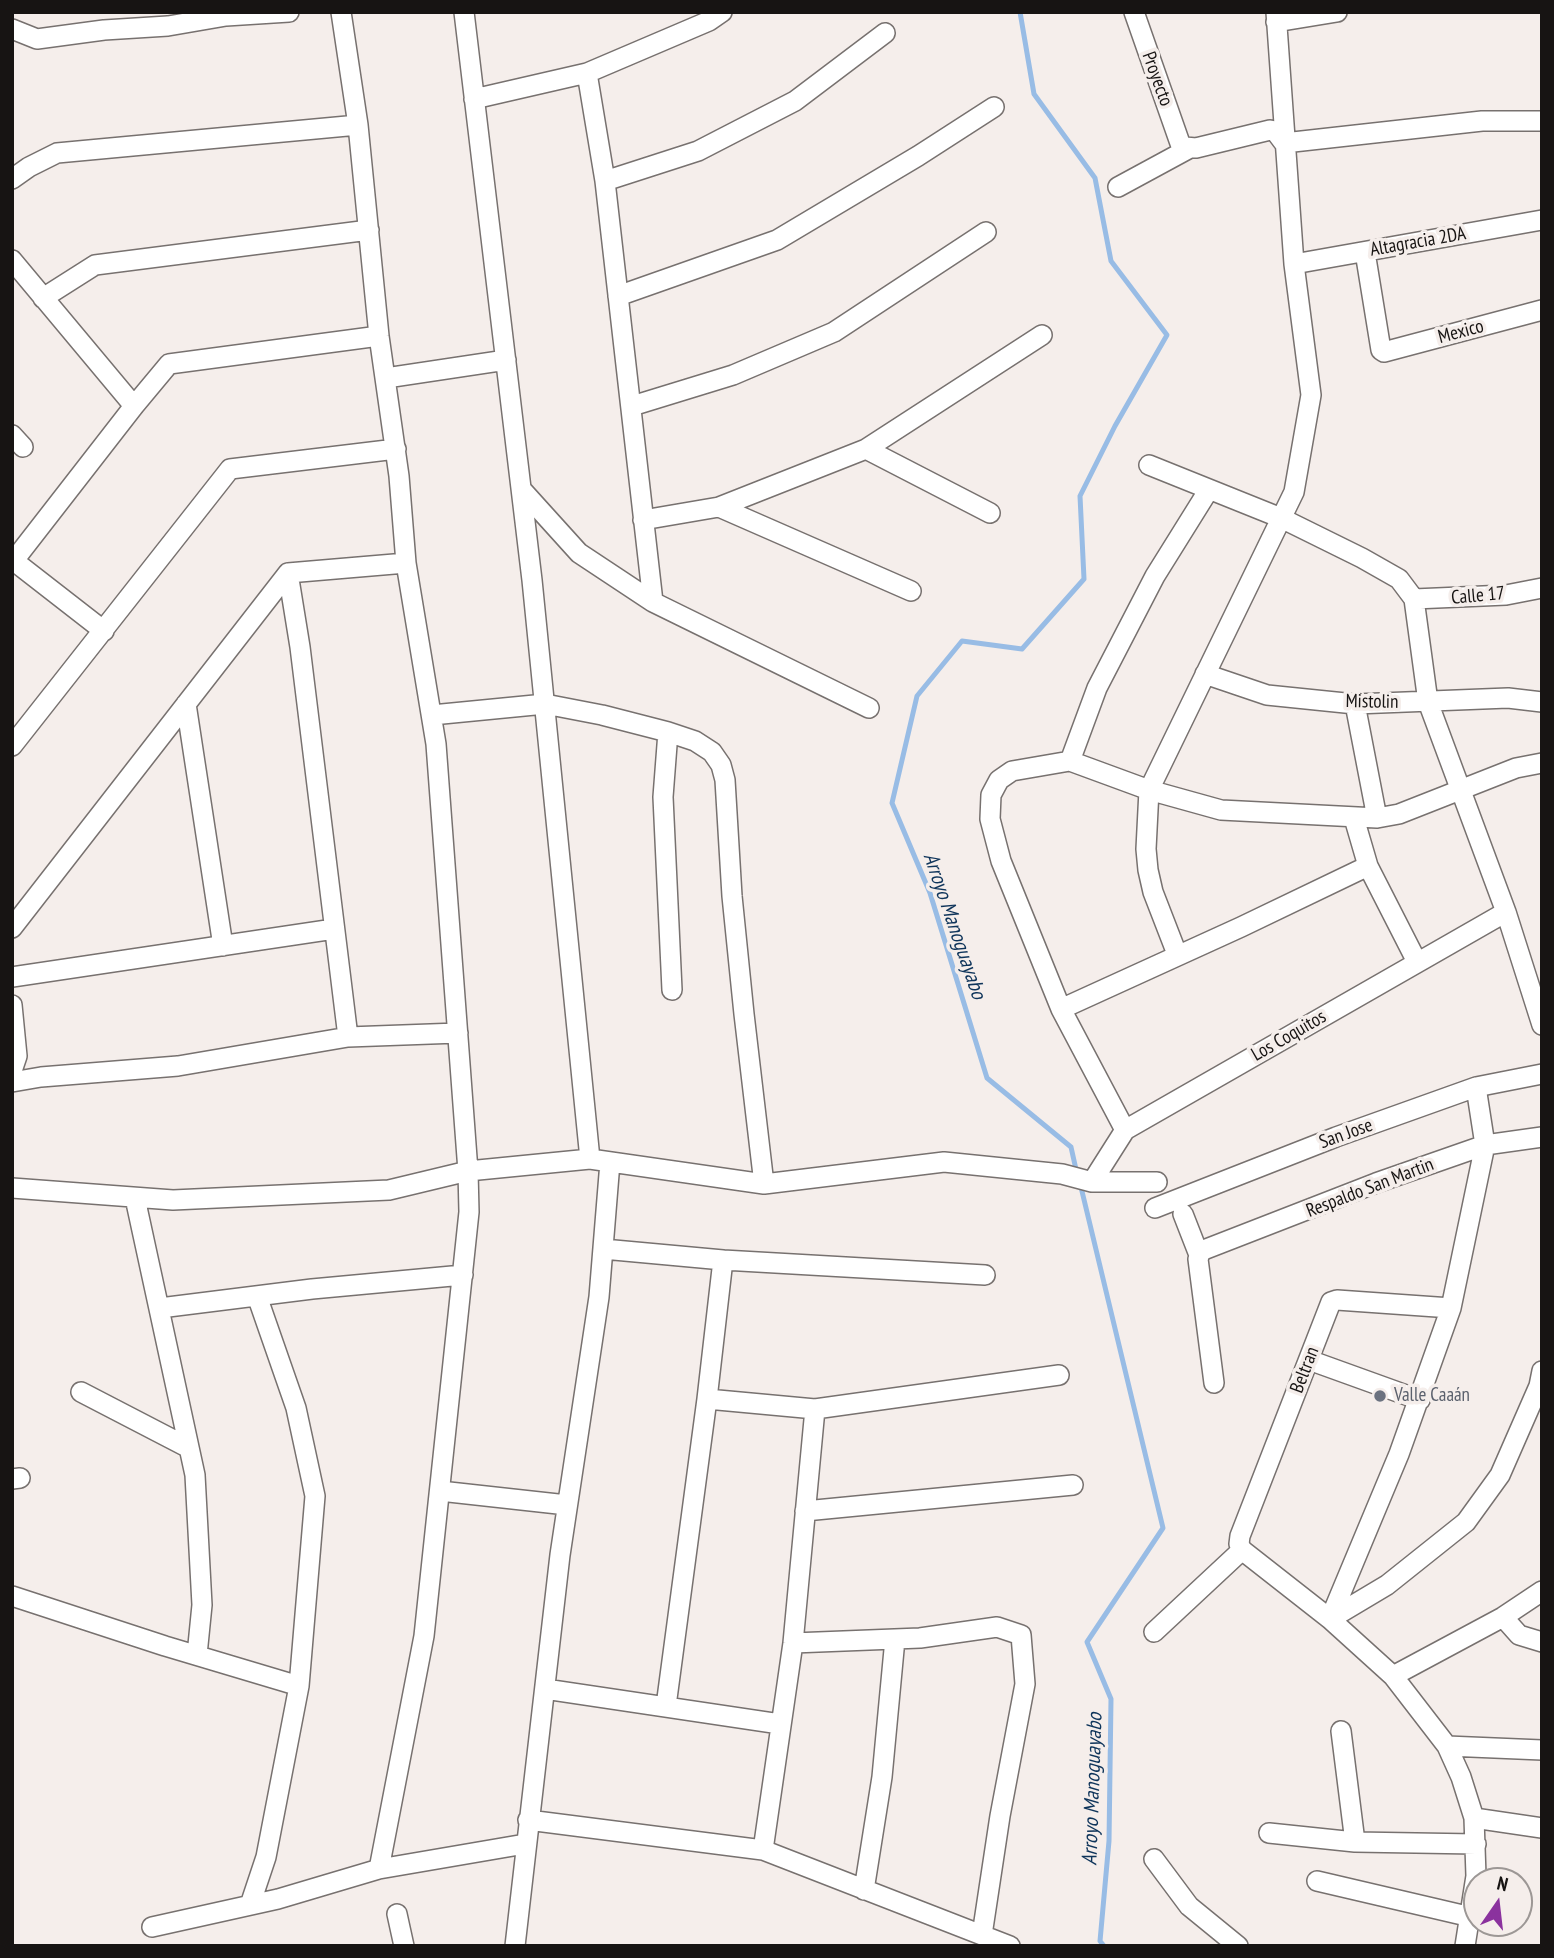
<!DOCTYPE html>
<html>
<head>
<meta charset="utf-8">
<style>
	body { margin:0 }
	#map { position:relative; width:1554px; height:1958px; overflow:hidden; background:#f5eeeb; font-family:"PT Sans Narrow",sans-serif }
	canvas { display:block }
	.frame { position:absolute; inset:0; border:14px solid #171413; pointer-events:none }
	.north { position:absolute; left:1463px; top:1867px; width:70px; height:70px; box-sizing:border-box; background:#f5eeeb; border:2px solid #9c9795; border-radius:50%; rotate:14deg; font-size:19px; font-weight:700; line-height:28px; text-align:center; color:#171413 }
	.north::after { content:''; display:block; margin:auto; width:24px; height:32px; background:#8b329e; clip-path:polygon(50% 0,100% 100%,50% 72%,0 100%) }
</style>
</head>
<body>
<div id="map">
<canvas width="1554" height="1958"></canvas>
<div class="frame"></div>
<div class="north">N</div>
</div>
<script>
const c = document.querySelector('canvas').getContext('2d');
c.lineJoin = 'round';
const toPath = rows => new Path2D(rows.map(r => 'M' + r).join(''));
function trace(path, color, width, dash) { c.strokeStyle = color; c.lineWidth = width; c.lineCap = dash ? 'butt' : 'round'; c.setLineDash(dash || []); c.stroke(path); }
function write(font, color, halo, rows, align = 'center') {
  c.font = font + ' "PT Sans Narrow",sans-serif'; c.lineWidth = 7; c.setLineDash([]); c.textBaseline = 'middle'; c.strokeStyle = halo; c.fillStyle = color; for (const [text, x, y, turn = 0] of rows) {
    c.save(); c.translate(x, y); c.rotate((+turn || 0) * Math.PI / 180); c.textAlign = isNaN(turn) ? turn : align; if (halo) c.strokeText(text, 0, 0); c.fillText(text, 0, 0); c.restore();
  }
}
const stream = toPath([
	[1020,12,1034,94,1095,178,1111,261,1167,335,1115,426,1080,496,1084,579,1022,649,962,641,917,696,892,803,930,893,987,1078,1071,1147,1077,1174],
	[1080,1183,1163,1528,1087,1642,1111,1699,1109,1841,1100,1941,1104,1946]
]);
const minor = toPath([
	[341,12,358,125,379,336,399,476,406,563,436,744,468,1171,469,1212,424,1636,379,1869],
	[464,12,532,580,590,1159],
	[1134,12,1181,146,1185,147,1196,148,1270,130,1275,131,1284,143,1482,121,1542,121],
	[1276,22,1337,12],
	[12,29,37,39,104,30,168,26,226,16,289,12],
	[587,73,605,181,653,602],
	[474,99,587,73,709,21,722,12],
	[12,179,29,167,57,153,358,125],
	[605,181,698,151,795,101,885,33],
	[1118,187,1190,148],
	[1365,252,1381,350,1384,352,1542,310],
	[12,260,134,406],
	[1294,264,1542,220],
	[618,296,777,240,918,156,994,107],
	[43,298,95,265,369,230],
	[386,378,506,360],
	[632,406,733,375,834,332,986,232],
	[12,435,23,447],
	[866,449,990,513],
	[1149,465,1281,518,1362,558,1399,579,1414,599,1428,702,1506,912,1542,1025],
	[522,490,579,553,653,602,869,708],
	[719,507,911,591],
	[643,520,719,507,866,449,1042,335],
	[14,561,104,631],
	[12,563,134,406,169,364,379,336],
	[288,573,300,647,348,1037],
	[1414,599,1506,595,1542,588],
	[1205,674,1267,695,1355,704,1508,698,1542,702],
	[186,704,223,946],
	[1355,704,1377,818],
	[432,715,545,704,602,715,668,732,695,741,712,752,721,765,725,780,732,896,744,1014,764,1184],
	[668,732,663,797,672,990],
	[12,746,230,469,396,449],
	[1070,761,1097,688,1155,576,1208,491],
	[1354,818,1368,866,1417,962],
	[12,928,288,573,406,563],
	[1177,954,1153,892,1148,870,1146,849,1149,790,1294,492,1311,395,1294,264,1276,12],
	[12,977,334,929],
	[12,1005,17,1056,12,1071],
	[1061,1009,1241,927,1368,866],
	[12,1082,41,1077,178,1066,348,1037,458,1033],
	[1125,1130,1061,1009,1001,861,990,819,991,795,999,780,1012,771,1070,761,1149,790,1221,810,1377,818,1399,814,1516,768,1542,763],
	[1092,1182,1125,1130,1506,912],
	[12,1188,173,1200,389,1190,468,1171,590,1159,764,1184,944,1162,1062,1174,1092,1182,1157,1182],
	[135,1198,195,1475,202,1605,197,1655],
	[1155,1208,1336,1137,1476,1087,1542,1074],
	[1183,1214,1199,1255],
	[603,1249,723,1260,985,1275],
	[160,1308,312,1289,463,1275],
	[1309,1360,1420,1400],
	[1214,1383,1198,1259,1201,1251,1376,1183,1485,1145,1542,1137],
	[81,1392,189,1448],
	[707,1399,815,1409,1059,1375],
	[12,1479,20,1478],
	[440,1491,567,1505],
	[805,1511,1073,1485],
	[1242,1550,1330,1619,1393,1676,1447,1746,1461,1777,1474,1818,1476,1876,1465,1946],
	[1242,1550,1239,1544,1240,1536,1331,1302,1337,1300,1451,1308],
	[12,1596,165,1646,299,1686],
	[1503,1617,1519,1635,1542,1642],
	[1330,1619,1399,1454,1451,1308,1485,1145,1476,1087],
	[1330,1619,1387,1585,1466,1522,1500,1475,1539,1386,1542,1371],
	[1154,1632,1242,1550],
	[793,1643,920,1638,997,1627,1021,1635,1025,1684,1000,1816,982,1935],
	[1393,1676,1503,1617,1542,1591],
	[545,1689,780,1724],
	[666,1706,707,1399,723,1260],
	[1341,1731,1355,1842],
	[1447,1746,1542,1750],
	[1474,1818,1542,1828],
	[528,1820,763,1850,1010,1946],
	[1269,1833,1355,1842,1476,1844],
	[763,1850,793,1643,815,1409],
	[1154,1859,1189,1906,1238,1946],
	[1317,1881,1471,1917],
	[864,1890,882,1777,895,1639],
	[250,1905,266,1857,299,1686,315,1496,296,1408,257,1296],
	[397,1914,404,1946],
	[152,1927,278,1899,379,1869,525,1844],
	[515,1946,560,1555,599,1297,610,1162]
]);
const markers = [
	[1380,1396,7,"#6b7280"]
];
const streetNames = [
	["Proyecto",1157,79,70],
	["Altagracia 2DA",1418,242,-10],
	["Mexico",1461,332,-15],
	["Calle 17",1478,596,-5],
	["Mistolin",1372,702,1],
	["Los Coquitos",1289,1036,-30],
	["San Jose",1346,1134,-20],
	["Respaldo San Martin",1370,1188,-21],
	["Beltran",1305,1370,-69]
];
const worshipNames = [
	["Valle Caaán",1394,1396]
];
const waterNames = [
	["Arroyo Manoguayabo",954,926,71],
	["Arroyo Manoguayabo",1093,1789,-88]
];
trace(stream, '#98bce5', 5);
trace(minor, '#77716f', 22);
trace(minor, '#fff', 19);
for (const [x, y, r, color] of markers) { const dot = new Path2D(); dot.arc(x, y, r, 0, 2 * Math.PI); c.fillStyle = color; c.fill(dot); trace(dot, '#f5eeeb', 2.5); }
write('19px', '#171413', '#f5eeeb', streetNames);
write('19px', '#5b616d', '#f5eeeb', worshipNames, 'left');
write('italic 21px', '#0e345a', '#f5eeeb', waterNames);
</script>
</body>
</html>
